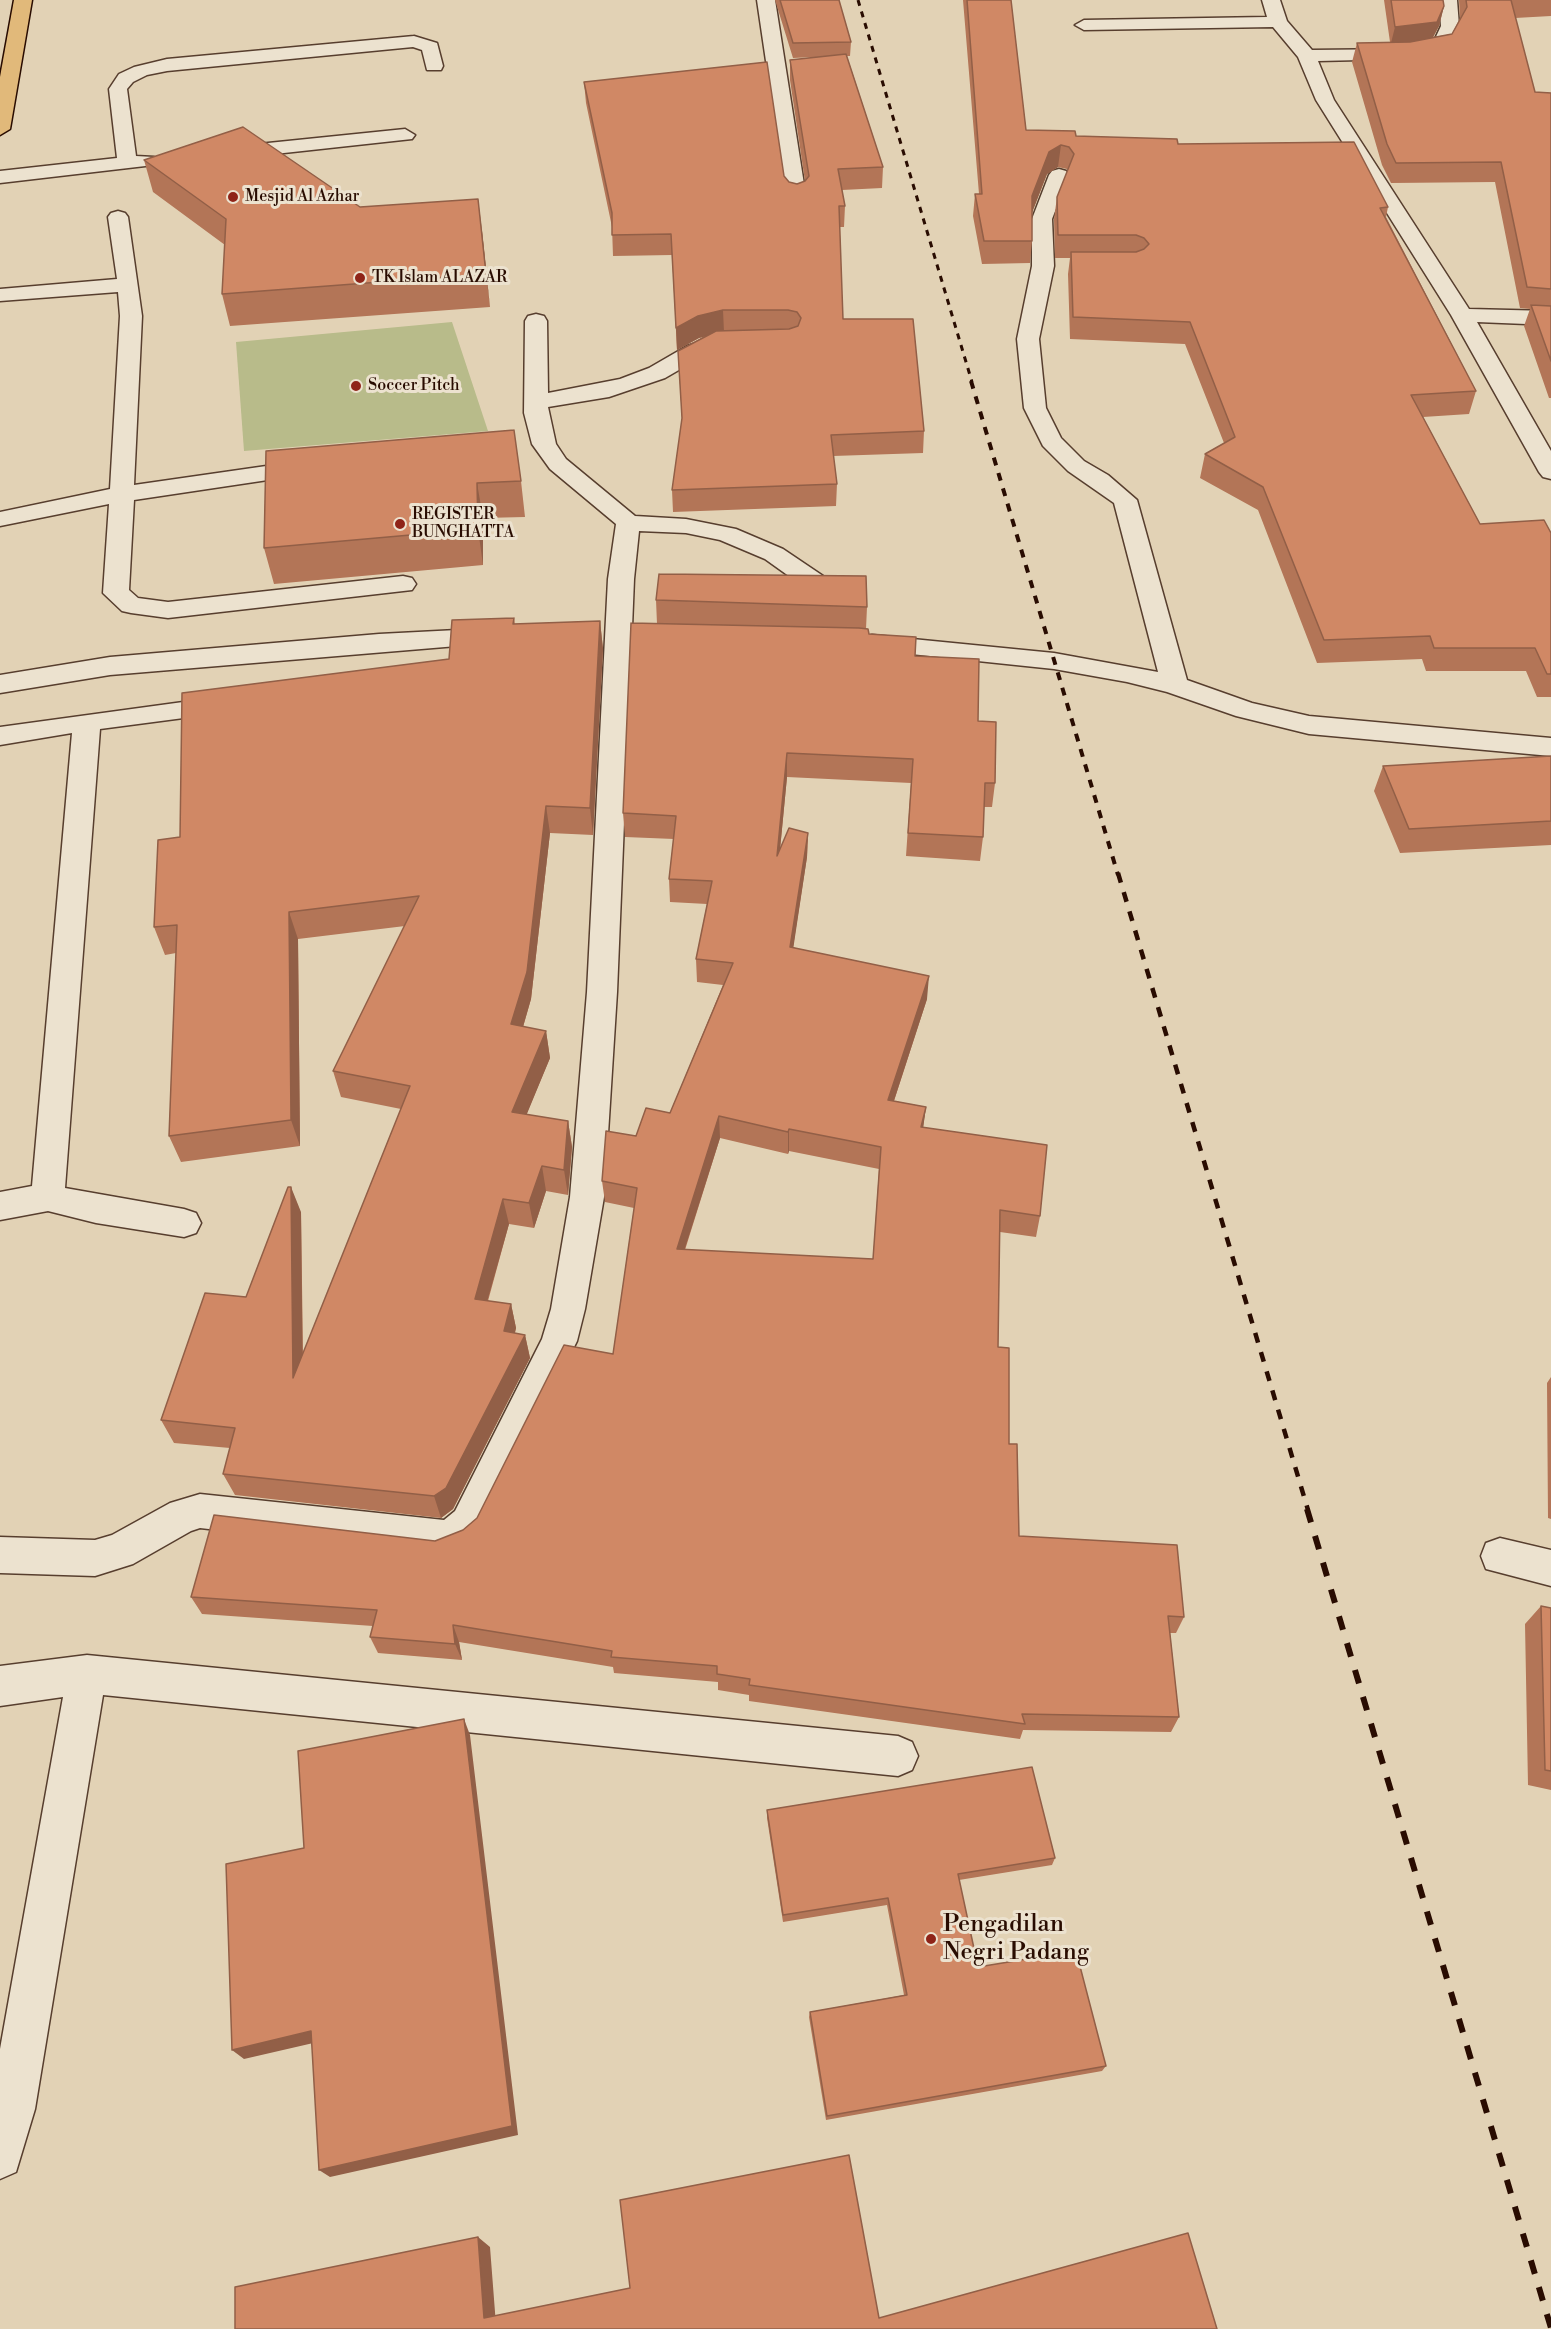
<!DOCTYPE html>
<html>
<head>
<meta charset="utf-8">
<style>
	body { margin:0 }
	canvas { display:block; background:#e2d2b5 }
</style>
</head>
<body>
<canvas width="1551" height="2329"></canvas>
<script>
const c = document.querySelector('canvas').getContext('2d');
c.lineJoin = 'round';
function fillPath(path, color) { c.fillStyle = color; c.fill(path, 'evenodd'); }
const toPath = rows => new Path2D(rows.map(r => 'M' + r).join(''));
function trace(path, color, width, dash) { c.strokeStyle = color; c.lineWidth = width; c.lineCap = dash ? 'butt' : 'round'; c.setLineDash(dash || []); c.stroke(path); }
function write(font, color, halo, rows, align = 'center') {
  c.font = font + ' "Libre Bodoni",serif'; c.lineWidth = 6; c.setLineDash([]); c.textBaseline = 'middle'; c.strokeStyle = halo; c.fillStyle = color; for (const [text, x, y, turn = 0] of rows) {
    c.save(); c.translate(x, y); c.rotate((+turn || 0) * Math.PI / 180); c.textAlign = isNaN(turn) ? turn : align; if (halo) c.strokeText(text, 0, 0); c.fillText(text, 0, 0); c.restore();
  }
}
const green = toPath([
	[452,322,488,431,244,451,236,342]
]);
const minor = toPath([
	[757,0,775,0,806,197,803,201,796,203,789,201,786,197,757,0],
	[1262,0,1280,0,1287,21,1312,50,1404,49,1433,43,1441,26,1439,0,1457,0,1459,26,1446,51,1404,59,1318,61,1334,100,1469,309,1551,311,1551,325,1477,322,1551,451,1551,479,1543,477,1539,472,1451,315,1316,100,1298,57,1273,27,1084,30,1075,25,1084,20,1267,17,1262,0],
	[414,36,437,43,443,66,441,70,427,70,422,50,413,47,167,71,147,75,133,82,127,89,136,156,154,157,157,161,154,165,0,183,0,171,117,158,109,89,119,74,134,67,167,59,414,36],
	[405,129,415,135,412,139,229,159,219,153,229,147,405,129],
	[1059,169,1066,171,1069,175,1052,219,1054,266,1039,339,1046,408,1061,438,1084,461,1108,475,1137,500,1187,680,1252,703,1309,716,1551,738,1551,756,1309,734,1236,716,1167,692,1127,682,1054,669,863,649,859,643,863,637,872,635,1054,653,1158,672,1114,503,1068,471,1043,446,1024,408,1017,339,1032,266,1032,219,1049,175,1052,171,1059,169],
	[118,211,125,213,128,217,142,316,134,485,308,460,316,462,320,467,316,472,308,474,134,500,129,590,138,598,168,602,403,576,412,578,416,584,412,590,168,618,131,613,122,611,103,593,109,504,0,526,0,512,110,489,120,316,118,292,0,301,0,289,117,279,108,217,111,213,118,211],
	[536,314,544,316,547,321,548,393,620,379,649,368,687,346,719,336,727,338,730,343,727,348,703,356,665,378,609,397,548,407,556,444,566,459,635,516,686,519,736,529,783,549,832,582,836,588,832,594,823,596,814,594,765,559,720,540,686,533,639,531,634,579,617,992,604,1197,585,1309,577,1341,481,1535,468,1546,442,1556,200,1528,191,1531,133,1564,95,1576,0,1573,0,1537,95,1540,112,1535,170,1503,200,1494,444,1520,455,1511,542,1339,551,1309,570,1197,587,992,608,579,616,524,550,469,532,444,524,413,525,321,528,316,536,314],
	[496,628,505,630,509,636,505,642,110,675,0,693,0,675,110,657,379,634,496,628],
	[227,696,237,699,240,705,237,711,100,729,65,1188,184,1209,196,1213,201,1223,196,1233,184,1237,96,1223,48,1211,0,1220,0,1192,32,1186,72,733,0,745,0,727,227,696],
	[1500,1538,1551,1550,1551,1586,1486,1569,1481,1556,1486,1543,1500,1538],
	[87,1655,898,1736,912,1742,918,1756,912,1770,898,1776,103,1695,35,2109,16,2172,0,2179,0,2049,63,1697,0,1706,0,1666,87,1655]
]);
const major = toPath([
	[14,0,32,0,10,129,0,135,0,77,14,0]
]);
const railFar3 = toPath([
	[858,0,972,382]
]);
const railFar2 = toPath([
	[971,381,1118,875]
]);
const railFar1 = toPath([
	[1118,873,1308,1510]
]);
const rail = toPath([
	[1307,1509,1551,2328]
]);
const wall = toPath([
	[775,0,839,0,851,42,850,56,847,56,883,167,882,188,842,190,845,206,844,227,839,227,843,319,924,431,923,453,833,456,837,484,836,506,673,512,672,490,682,420,678,351,705,336,699,338,677,350,672,255,613,256,612,227,586,103,584,82,784,176,789,182,797,184,805,181,790,80,790,60,814,57,793,58],
	[963,0,1011,0,1026,130,1076,136,1178,144,1388,207,1386,217,1476,391,1469,414,1423,417,1480,524,1551,533,1551,697,1537,697,1526,671,1426,671,1422,659,1317,663,1258,510,1200,478,1205,454,1224,443,1185,344,1070,339,1068,274,1070,258,1055,258,1054,219,1057,197,1068,170,1067,169,1058,167,1047,174,1032,212,1032,241,1030,263,982,264,973,216,975,194,979,194],
	[1384,0,1443,0,1444,6,1439,26,1433,37,1452,34,1460,18,1459,0,1551,0,1551,16,1515,18,1535,92,1551,93,1551,398,1549,398,1524,326,1530,309,1520,308,1495,182,1391,183,1382,165,1352,62,1357,43,1390,42],
	[144,160,360,207,482,231,490,307,230,326,222,294,225,245,153,192],
	[266,451,521,481,525,517,483,518,483,565,274,584,264,548],
	[656,600,867,607,866,629,869,634,915,656,978,721,995,783,992,807,984,807,983,837,980,861,906,856,911,783,787,777,780,850,808,833,807,857,793,947,927,999,894,1101,926,1107,923,1127,1040,1216,1036,1237,1000,1232,998,1347,1009,1444,1019,1536,1184,1617,1176,1633,1170,1633,1179,1717,1171,1732,1023,1730,1020,1739,749,1701,749,1695,718,1690,718,1682,614,1673,613,1667,459,1642,462,1660,378,1653,370,1637,373,1626,202,1614,191,1597,435,1541,463,1530,477,1518,613,1354,634,1208,605,1202,602,1181,636,1136,670,1113,723,985,697,982,696,959,707,904,670,902,669,879,674,839,625,837,623,813,657,624],
	[720,1138,788,1154,789,1151,879,1169,873,1259,685,1250],
	[514,618,515,624,600,621,603,649,593,835,550,833,531,999,523,1027,546,1031,550,1058,526,1115,568,1121,572,1147,568,1195,546,1191,534,1228,509,1224,488,1301,511,1304,516,1328,515,1333,525,1335,530,1358,453,1509,441,1518,235,1495,223,1474,230,1448,174,1443,161,1420,246,1297,301,1212,303,1354,401,1109,341,1097,333,1071,405,926,298,939,300,1146,181,1162,169,1136,176,953,165,955,154,927,180,837,449,659],
	[1551,756,1551,845,1400,853,1374,791,1383,766],
	[1551,1377,1551,1519,1548,1518,1547,1383],
	[1541,1606,1551,1608,1551,1790,1528,1785,1525,1624],
	[767,1810,1055,1858,1052,1865,959,1880,978,1967,1106,2066,1102,2071,826,2120,809,2017,810,2012,904,1995,887,1905,783,1922,767,1818]
]);
const shadedWall = toPath([
	[1444,6,1439,26,1431,41,1390,47,1395,27],
	[1061,145,1058,167,1047,174,1030,218,1032,196,1049,152],
	[478,199,482,231,490,307,486,274],
	[723,310,724,332,699,338,677,350,676,328,698,316],
	[477,483,483,518,483,565,478,529],
	[600,621,603,649,593,835,590,808],
	[787,753,787,777,777,880,777,856],
	[546,806,550,833,531,999,516,1051,511,1024],
	[808,833,807,857,790,970,790,947],
	[289,912,298,939,300,1146,291,1120],
	[929,976,927,999,887,1122,888,1100],
	[546,1031,550,1058,517,1138,512,1112],
	[926,1107,923,1129,921,1127],
	[719,1116,720,1138,678,1270,677,1249],
	[568,1121,572,1147,568,1195,564,1170],
	[789,1129,789,1151,788,1154,788,1132],
	[542,1166,546,1191,534,1228,529,1203],
	[291,1187,301,1212,303,1401,293,1378],
	[503,1199,509,1224,481,1323,475,1299],
	[511,1304,516,1328,509,1354,504,1331],
	[525,1335,530,1358,453,1509,441,1518,434,1496],
	[453,1625,459,1642,462,1660,455,1644],
	[464,1719,470,1735,518,2135,330,2177,319,2170],
	[311,2031,322,2041,244,2059,232,2050],
	[478,2237,490,2247,496,2325,484,2318]
]);
const building = toPath([
	[780,0,839,0,851,42,793,43,780,0],
	[967,0,1011,0,1026,130,1075,131,1076,136,1177,139,1178,144,1354,142,1388,207,1380,208,1476,391,1411,395,1480,524,1544,520,1551,533,1551,674,1547,674,1535,648,1434,648,1430,636,1324,640,1263,487,1205,454,1235,437,1190,322,1073,317,1071,252,1136,252,1144,249,1149,244,1144,238,1136,235,1058,235,1057,197,1074,154,1069,147,1061,145,1049,152,1032,196,1032,241,984,241,975,194,982,194,967,0],
	[1391,0,1443,0,1444,6,1437,22,1395,27,1391,0],
	[1466,0,1511,0,1535,92,1551,93,1551,289,1527,287,1501,162,1396,163,1387,144,1357,43,1410,42,1452,34,1467,7,1466,0],
	[846,54,883,167,838,169,845,206,839,206,843,319,913,319,924,431,831,435,837,484,672,490,682,418,678,351,716,331,789,329,798,326,801,318,797,312,788,310,723,310,698,316,676,328,671,234,612,235,612,213,584,82,767,62,784,176,789,182,797,184,805,181,809,176,790,60,846,54],
	[243,127,360,207,478,199,486,274,222,294,226,219,144,160,243,127],
	[1531,305,1551,306,1551,361,1531,305],
	[514,430,521,481,477,483,478,529,264,548,266,451,514,430],
	[659,574,866,576,867,607,656,600,659,574],
	[514,618,513,624,600,621,590,808,546,806,527,972,511,1024,546,1031,512,1112,568,1121,564,1170,542,1166,529,1203,503,1199,475,1299,511,1304,504,1331,525,1335,446,1488,434,1496,223,1474,235,1428,161,1420,205,1293,246,1297,288,1187,291,1187,293,1378,410,1086,333,1071,419,896,289,912,291,1120,169,1136,177,925,154,927,158,840,180,837,182,693,449,659,452,620,514,618],
	[631,623,859,628,868,629,869,634,916,637,915,656,979,659,978,721,996,722,995,783,985,783,983,837,908,833,913,759,787,753,777,856,789,828,808,833,790,947,929,976,888,1100,926,1107,921,1127,1047,1145,1040,1216,1000,1210,998,1347,1009,1348,1009,1444,1017,1444,1019,1536,1177,1545,1184,1617,1168,1616,1179,1717,1022,1714,1025,1724,749,1685,750,1679,717,1674,717,1666,611,1657,612,1651,453,1625,455,1644,370,1637,377,1610,191,1597,214,1515,435,1541,463,1530,477,1518,564,1345,613,1354,637,1188,602,1181,606,1131,636,1136,646,1108,670,1113,733,963,696,959,712,881,669,879,676,816,623,813,631,623],
	[719,1116,788,1132,789,1129,881,1147,873,1259,677,1249,719,1116],
	[1551,756,1551,821,1409,829,1383,766,1551,756],
	[1541,1606,1551,1608,1551,1771,1545,1770,1541,1606],
	[464,1719,512,2126,319,2170,311,2031,232,2050,226,1864,304,1848,298,1751,464,1719],
	[1032,1767,1055,1858,958,1874,978,1967,1076,1951,1106,2066,827,2116,810,2012,907,1995,888,1898,783,1915,767,1810,1032,1767],
	[849,2155,879,2318,1188,2233,1217,2329,235,2329,235,2287,478,2237,484,2318,630,2288,620,2200,849,2155]
]);
const markers = [
	[233,197,6,"#8f2418"],
	[360,278,6,"#8f2418"],
	[356,386,6,"#8f2418"],
	[400,524,6,"#8f2418"],
	[931,1939,6,"#8f2418"]
];
const farPoinames = [
	["Mesjid Al Azhar",245,197],
	["TK Islam ALAZAR",372,278],
	["Soccer Pitch",368,386],
	["REGISTER",412,515],
	["BUNGHATTA",412,533]
];
const nearPoinames = [
	["Pengadilan",943,1925],
	["Negri Padang",943,1953]
];
fillPath(green, '#b8bb8a');
trace(minor, '#573e2e', 3);
trace(major, '#290c01', 3);
fillPath(minor, '#ece2cf');
fillPath(major, '#e1b97a');
trace(railFar3, '#290c01', 3, [6, 6]);
trace(railFar2, '#290c01', 4, [8, 8]);
trace(railFar1, '#290c01', 4.5, [10, 10]);
trace(rail, '#290c01', 6, [14, 14]);
fillPath(wall, '#b37557');
fillPath(shadedWall, '#925f47');
fillPath(building, '#d08865');
trace(building, '#925f47', 1.5);
for (const [x, y, r, color] of markers) { const dot = new Path2D(); dot.arc(x, y, r, 0, 2 * Math.PI); c.fillStyle = color; c.fill(dot); trace(dot, '#ece2cf', 2); }
write('16px', '#290c01', '#ece2cf', farPoinames, 'left');
write('24px', '#290c01', '#ece2cf', nearPoinames, 'left');
</script>
</body>
</html>
